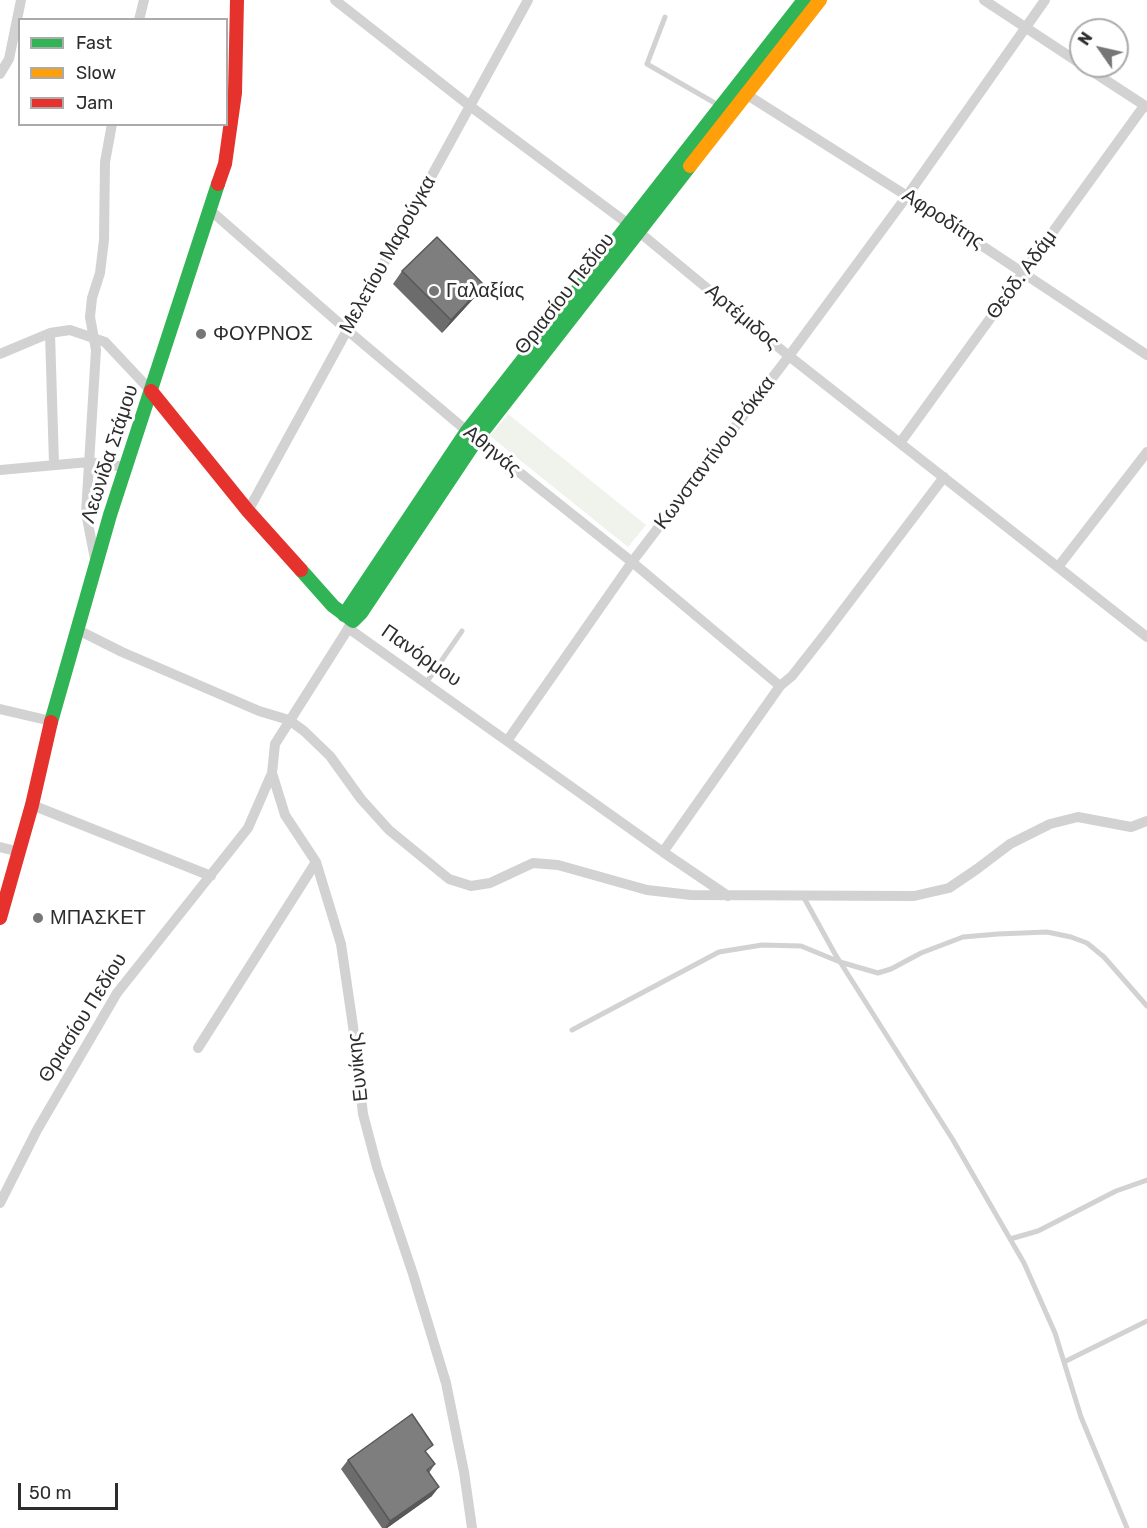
<!DOCTYPE html>
<html>
<head>
<meta charset="utf-8">
<style>
	body { margin:0 }
	#map { position:relative; width:1147px; height:1528px; overflow:hidden; background:#fff; font-family:Rubik,sans-serif }
	canvas { display:block }
	.legend { position:absolute; left:18px; top:18px; width:210px; height:108px; box-sizing:border-box; background:#fff; border:2px solid #ababab; margin:0; padding:8px 10px; list-style:none; font-size:18px; color:#2d2d2d }
	.legend li { display:flex; align-items:center; gap:12px; height:30px }
	.legend b { width:30px; border:2px solid #ababab }
	.north { position:absolute; left:1069px; top:18px; width:60px; height:60px; box-sizing:border-box; background:#fff; border:2px solid #ababab; border-radius:50%; rotate:304deg; font-size:16px; font-weight:700; line-height:24px; text-align:center; color:#2d2d2d }
	.north::after { content:''; display:block; margin:auto; width:21px; height:27px; background:#767676; clip-path:polygon(50% 0,100% 100%,50% 72%,0 100%) }
	.scale { position:absolute; left:18px; top:1483px; width:100px; height:27px; box-sizing:border-box; border:3px solid #2d2d2d; border-top:0; padding-left:8px; font-size:18px; line-height:21px; white-space:nowrap; color:#2d2d2d; -webkit-text-stroke:4px #fff; paint-order:stroke }
</style>
</head>
<body>
<div id="map">
<canvas width="1147" height="1528"></canvas>
<ul class="legend">
<li><b style="height:8px;background:#30b455"></b>Fast</li>
<li><b style="height:8px;background:#ff9f0a"></b>Slow</li>
<li><b style="height:8px;background:#e5322d"></b>Jam</li>
</ul>
<div class="north">N</div>
<div class="scale">50 m</div>
</div>
<script>
const c = document.querySelector('canvas').getContext('2d');
c.lineJoin = 'round';
function fillPath(path, color) { c.fillStyle = color; c.fill(path, 'evenodd'); }
const toPath = rows => new Path2D(rows.map(r => 'M' + r).join(''));
function trace(path, color, width, dash) { c.strokeStyle = color; c.lineWidth = width; c.lineCap = dash ? 'butt' : 'round'; c.setLineDash(dash || []); c.stroke(path); }
function write(font, color, halo, rows, align = 'center') {
  c.font = font + ' Rubik,sans-serif'; c.lineWidth = 6; c.setLineDash([]); c.textBaseline = 'middle'; c.strokeStyle = halo; c.fillStyle = color; for (const [text, x, y, turn = 0] of rows) {
    c.save(); c.translate(x, y); c.rotate((+turn || 0) * Math.PI / 180); c.textAlign = isNaN(turn) ? turn : align; if (halo) c.strokeText(text, 0, 0); c.fillText(text, 0, 0); c.restore();
  }
}
const green = toPath([
	[508,414,646,525,628,547,490,436]
]);
const lane = toPath([
	[665,17,647,64,720,106],
	[426,683,462,631],
	[803,896,835,954,953,1140,1024,1263,1055,1333,1081,1417,1127,1528],
	[572,1030,719,952,762,945,801,946,840,962,878,973,891,969,921,953,963,937,998,934,1047,932,1071,937,1087,943,1104,957,1147,1006],
	[1010,1239,1038,1231,1116,1191,1147,1180],
	[1064,1362,1147,1321]
]);
const street = toPath([
	[335,0,470,106,639,232,789,356,1147,637],
	[984,0,1081,64],
	[139,20,144,0],
	[1084,66,1147,107],
	[0,74,9,59,21,0],
	[741,91,907,196,1147,355],
	[210,210,347,330,461,426,632,562,780,686],
	[50,333,54,464],
	[0,354,50,333,70,330,105,342,151,391],
	[900,443,1144,106],
	[0,470,89,462,125,467],
	[248,511,528,0],
	[95,559,86,513,96,350,90,317,92,298,100,273,104,240,105,162,112,124],
	[1058,567,1147,452],
	[353,621,275,744,272,773,285,815,316,862,341,944,353,1026,363,1114,377,1167,413,1274,446,1383,464,1472,472,1528],
	[348,628,663,852,728,896],
	[76,629,122,652,259,711,289,720,304,731,330,756,361,799,389,830,449,879,471,886,490,883,533,863,558,865,647,890,691,895,914,896,949,888,977,869,1010,844,1050,824,1078,817,1131,827,1147,821],
	[0,709,51,721],
	[507,741,632,562,789,356,907,196,1045,0],
	[32,805,211,876],
	[0,847,20,852],
	[663,852,780,686,792,676,825,634,944,477],
	[198,1048,316,862],
	[0,1203,37,1130,117,993,248,828,272,773]
]);
const fast = toPath([
	[301,570,333,606,353,621,361,613,477,439,690,166],
	[344,615,467,431,804,0],
	[51,722,110,515,218,184]
]);
const slow = toPath([
	[690,166,820,0]
]);
const jam = toPath([
	[218,184,225,164,235,93,237,0],
	[151,391,248,511,301,570],
	[0,918,32,805,51,722]
]);
const wall = toPath([
	[402,271,484,285,475,297,442,333,393,284],
	[427,1454,435,1464,429,1473,432,1496,387,1528,382,1528,341,1469,348,1460]
]);
const shadedWall = toPath([
	[484,285,475,297,442,333,451,320],
	[439,1487,432,1496,387,1528,385,1528,390,1521]
]);
const building = toPath([
	[437,237,484,285,451,320,402,271,437,237],
	[412,1414,433,1445,425,1451,435,1464,427,1470,439,1487,390,1521,348,1460,412,1414]
]);
const markers = [
	[434,291,6,"#767676"],
	[201,334,6,"#767676"],
	[38,918,6,"#767676"]
];
const streetNames = [
	["Αφροδίτης",943,219,33],
	["Μελετίου Μαρούγκα",388,255,-61],
	["Θεόδ. Αδάμ",1022,275,-54],
	["Θριασίου Πεδίου",565,294,-52],
	["Αρτέμιδος",742,317,40],
	["Αθηνάς",492,451,39],
	["Κωνσταντίνου Ρόκκα",715,453,-53],
	["Λεωνίδα Στάμου",110,454,-72],
	["Πανόρμου",421,656,35],
	["Θριασίου Πεδίου",83,1018,-58],
	["Ευνίκης",358,1067,-96]
];
const poiNames = [
	["Γαλαξίας",446,291],
	["ΦΟΥΡΝΟΣ",213,334],
	["ΜΠΑΣΚΕΤ",50,918]
];
fillPath(green, '#f0f3ec');
trace(lane, '#d2d2d2', 5);
trace(street, '#d2d2d2', 10);
trace(fast, '#30b455', 14);
trace(slow, '#ff9f0a', 14);
trace(jam, '#e5322d', 14);
fillPath(wall, '#6c6c6c');
fillPath(shadedWall, '#585858');
fillPath(building, '#7e7e7e');
trace(building, '#585858', 1.5);
for (const [x, y, r, color] of markers) { const dot = new Path2D(); dot.arc(x, y, r, 0, 2 * Math.PI); c.fillStyle = color; c.fill(dot); trace(dot, '#fff', 2); }
write('20px', '#2d2d2d', '#fff', streetNames);
write('20px', '#2d2d2d', '#fff', poiNames, 'left');
</script>
</body>
</html>
